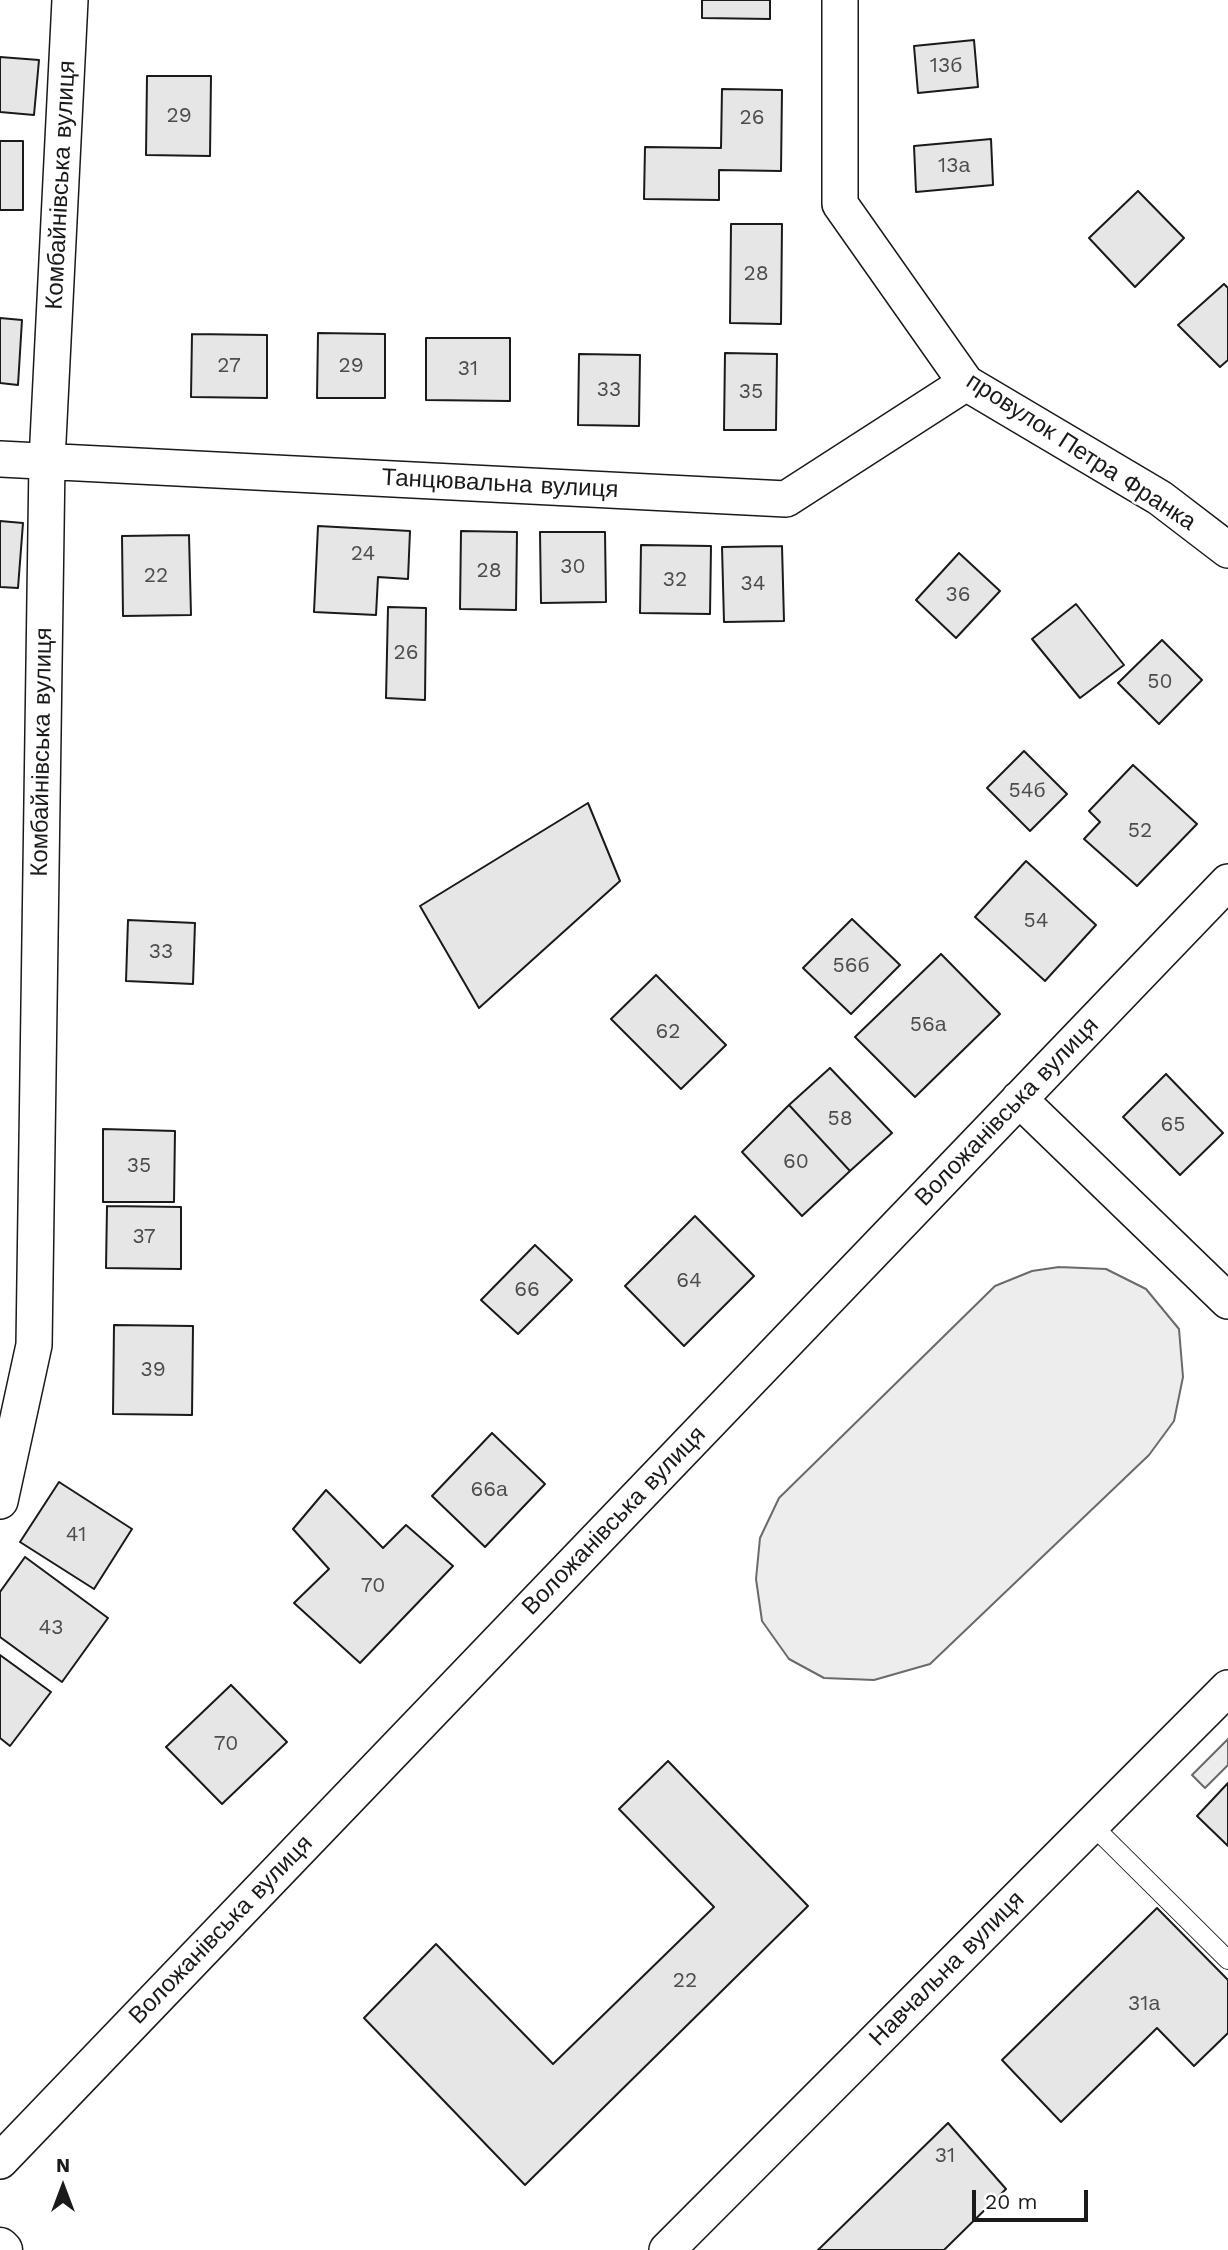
<!DOCTYPE html>
<html>
<head>
<meta charset="utf-8">
<style>
	body { margin:0 }
	#map { position:relative; width:1228px; height:2250px; overflow:hidden; background:#fff; font-family:"Work Sans",sans-serif }
	canvas { display:block }
	.north { position:absolute; left:28px; top:2152px; width:70px; height:70px; -webkit-text-stroke:5px #fff; paint-order:stroke; rotate:0deg; font-size:19px; font-weight:700; line-height:28px; text-align:center; color:#1a1a1a }
	.north::after { content:''; display:block; margin:auto; width:24px; height:32px; background:#1a1a1a; clip-path:polygon(50% 0,100% 100%,50% 72%,0 100%) }
	.scale { position:absolute; left:972px; top:2190px; width:116px; height:32px; box-sizing:border-box; border:4px solid #1a1a1a; border-top:0; padding-left:9px; font-size:21px; line-height:24px; white-space:nowrap; color:#1a1a1a; -webkit-text-stroke:5px #fff; paint-order:stroke }
</style>
</head>
<body>
<div id="map">
<canvas width="1228" height="2250"></canvas>
<div class="north">N</div>
<div class="scale">20 m</div>
</div>
<script>
const c = document.querySelector('canvas').getContext('2d');
c.lineJoin = 'round';
function fillPath(path, color) { c.fillStyle = color; c.fill(path, 'evenodd'); }
const toPath = rows => new Path2D(rows.map(r => 'M' + r).join(''));
function trace(path, color, width, dash) { c.strokeStyle = color; c.lineWidth = width; c.lineCap = dash ? 'butt' : 'round'; c.setLineDash(dash || []); c.stroke(path); }
function write(font, color, halo, rows, align = 'center') {
  c.font = font + ' "Work Sans",sans-serif'; c.lineWidth = 5; c.setLineDash([]); c.textBaseline = 'middle'; c.strokeStyle = halo; c.fillStyle = color; for (const [text, x, y, turn = 0] of rows) {
    c.save(); c.translate(x, y); c.rotate((+turn || 0) * Math.PI / 180); c.textAlign = isNaN(turn) ? turn : align; if (halo) c.strokeText(text, 0, 0); c.fillText(text, 0, 0); c.restore();
  }
}
const built = toPath([
	[1059,1267,1106,1269,1146,1289,1179,1329,1183,1377,1174,1421,1149,1455,930,1664,874,1680,824,1678,789,1659,762,1621,756,1579,760,1538,779,1498,995,1286,1032,1271,1059,1267],
	[1228,1739,1228,1765,1205,1788,1192,1775,1228,1739]
]);
const building = toPath([
	[702,0,770,0,770,19,702,18,702,0],
	[974,40,978,87,918,93,914,46,974,40],
	[0,57,39,60,34,115,0,112,0,57],
	[147,76,211,76,210,156,146,155,147,76],
	[722,89,782,90,781,171,719,170,719,200,644,199,645,147,721,148,722,89],
	[991,139,993,185,916,192,914,146,991,139],
	[0,141,23,141,23,210,0,210,0,141],
	[1138,191,1184,238,1135,287,1089,238,1138,191],
	[731,224,782,224,781,324,730,323,731,224],
	[1224,284,1228,288,1228,360,1220,367,1178,325,1224,284],
	[0,318,22,320,18,385,0,383,0,318],
	[318,333,385,334,385,398,317,398,318,333],
	[192,334,267,335,267,398,191,397,192,334],
	[426,338,510,338,510,401,426,400,426,338],
	[725,353,777,354,776,430,724,430,725,353],
	[579,354,640,355,639,426,578,425,579,354],
	[0,521,23,523,18,588,0,587,0,521],
	[318,526,410,531,408,579,378,577,376,615,314,612,318,526],
	[461,531,517,532,516,610,460,609,461,531],
	[540,532,605,532,606,602,541,603,540,532],
	[189,535,191,615,123,616,122,536,189,535],
	[641,545,711,546,710,614,640,613,641,545],
	[782,546,784,621,724,622,722,547,782,546],
	[959,553,1000,591,956,638,916,600,959,553],
	[1076,604,1124,665,1080,698,1032,639,1076,604],
	[388,607,426,608,425,700,386,698,388,607],
	[1162,640,1202,680,1159,724,1118,683,1162,640],
	[1024,751,1067,794,1030,831,987,788,1024,751],
	[1133,765,1197,824,1137,886,1084,839,1100,822,1089,811,1133,765],
	[588,803,620,881,479,1008,420,906,588,803],
	[1026,861,1096,925,1045,981,975,917,1026,861],
	[852,919,900,965,851,1014,803,968,852,919],
	[128,920,195,923,193,984,126,981,128,920],
	[941,954,1000,1014,915,1097,855,1037,941,954],
	[656,975,726,1045,681,1089,611,1019,656,975],
	[830,1068,892,1133,850,1171,789,1105,830,1068],
	[1166,1074,1223,1133,1180,1175,1123,1117,1166,1074],
	[789,1105,850,1171,802,1216,742,1152,789,1105],
	[103,1129,175,1131,174,1202,103,1202,103,1129],
	[107,1206,181,1207,181,1269,106,1268,107,1206],
	[695,1216,754,1276,684,1346,625,1286,695,1216],
	[535,1245,572,1280,518,1334,481,1300,535,1245],
	[114,1325,193,1326,192,1415,113,1414,114,1325],
	[492,1433,545,1484,485,1547,432,1496,492,1433],
	[59,1482,132,1529,94,1589,20,1542,59,1482],
	[326,1490,383,1548,406,1525,453,1566,360,1663,294,1603,329,1569,293,1529,326,1490],
	[25,1557,108,1618,62,1682,0,1637,0,1592,25,1557],
	[0,1655,51,1692,10,1746,0,1738,0,1655],
	[231,1685,287,1742,222,1804,166,1747,231,1685],
	[668,1761,808,1906,525,2185,364,2018,436,1944,553,2064,714,1907,619,1809,668,1761],
	[1228,1783,1228,1846,1197,1816,1228,1783],
	[1157,1908,1228,1980,1228,2033,1194,2066,1157,2028,1061,2122,1002,2060,1157,1908],
	[948,2123,1006,2189,944,2250,818,2250,948,2123]
]);
const service = toPath([
	[1092,1825,1228,1960]
]);
const minor = toPath([
	[840,0,840,204,966,383,1160,498,1228,550],
	[0,459,786,499,966,383],
	[1019,1099,1228,1301],
	[0,1501,34,1345,47,461,70,0],
	[0,2161,1228,882],
	[667,2250,1228,1688]
]);
const tertiary = toPath([
	[0,2247,3,2250]
]);
const numberNames = [
	["13б",946,66],
	["29",179,116],
	["26",752,118],
	["13а",954,166],
	["28",756,274],
	["27",229,366],
	["29",351,366],
	["31",468,369],
	["33",609,390],
	["35",751,392],
	["24",363,554],
	["30",573,567],
	["28",489,571],
	["22",156,576],
	["32",675,580],
	["34",753,584],
	["36",958,595],
	["26",406,653],
	["50",1160,682],
	["54б",1027,791],
	["52",1140,831],
	["54",1036,921],
	["33",161,952],
	["56б",851,966],
	["56а",928,1025],
	["62",668,1032],
	["58",840,1119],
	["65",1173,1125],
	["60",796,1162],
	["35",139,1166],
	["37",144,1237],
	["64",689,1281],
	["66",527,1290],
	["39",153,1370],
	["66а",489,1490],
	["41",76,1535],
	["70",373,1586],
	["43",51,1628],
	["70",226,1744],
	["22",685,1981],
	["31а",1144,2004],
	["31",945,2156]
];
const streetNames = [
	["Комбайнівська вулиця",61,185,-87],
	["провулок Петра Франка",1081,452,33],
	["Танцювальна вулиця",500,484,3],
	["Комбайнівська вулиця",42,752,-89],
	["Воложанівська вулиця",1007,1112,-46],
	["Воложанівська вулиця",614,1521,-46],
	["Воложанівська вулиця",221,1930,-46],
	["Навчальна вулиця",947,1969,-45]
];
fillPath(built, '#ededed');
trace(built, '#6a6a6a', 2);
fillPath(building, '#e6e6e6');
trace(building, '#1a1a1a', 2);
trace(service, '#1a1a1a', 20);
trace(minor, '#1a1a1a', 38);
trace(tertiary, '#1a1a1a', 41);
trace(service, '#fff', 18);
trace(minor, '#fff', 35);
trace(tertiary, '#fff', 38);
write('21px', '#4d4d4d', null, numberNames);
write('24px', '#1a1a1a', '#fff', streetNames);
</script>
</body>
</html>
